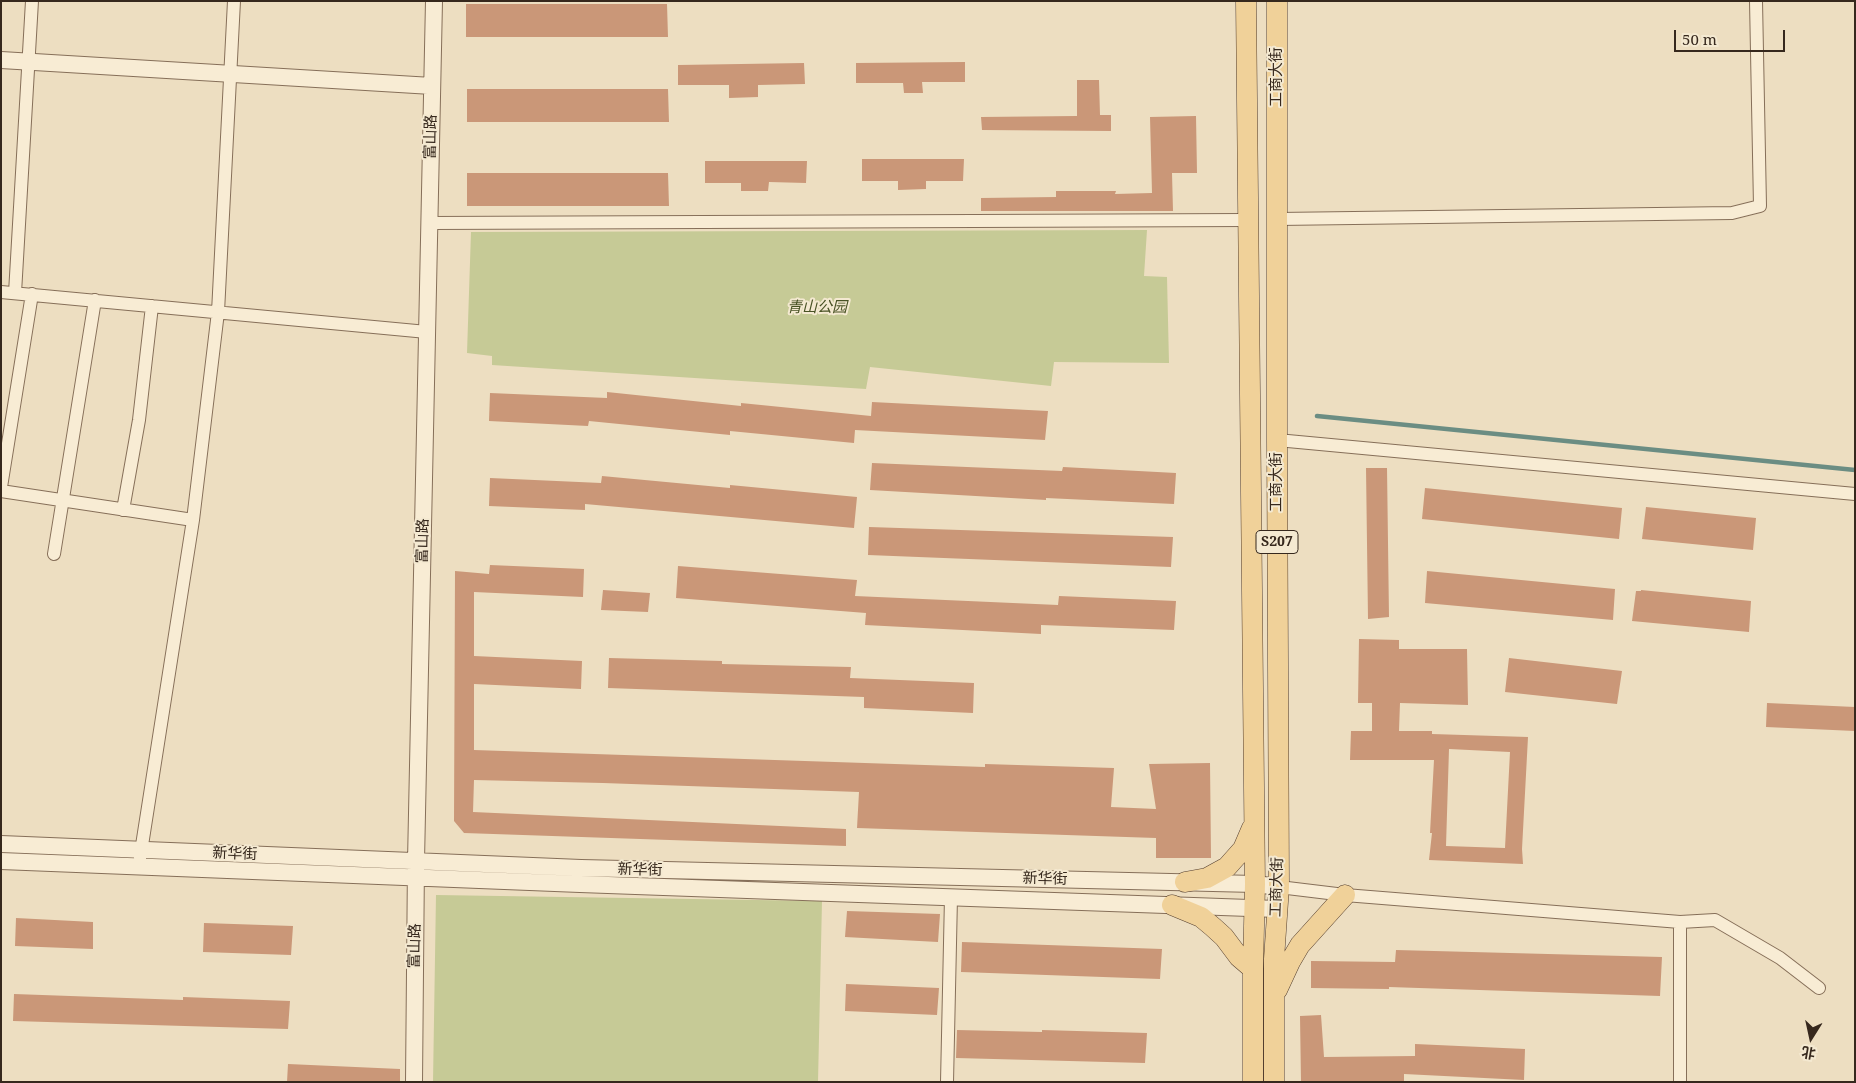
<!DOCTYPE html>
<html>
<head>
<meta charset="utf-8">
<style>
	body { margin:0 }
	#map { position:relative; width:1856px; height:1083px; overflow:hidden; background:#eddec1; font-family:"Noto Serif","Noto Sans SC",serif }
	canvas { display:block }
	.frame { position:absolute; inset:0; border:2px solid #36281d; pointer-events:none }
	.north { position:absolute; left:1786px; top:1013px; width:50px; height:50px; -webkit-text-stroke:4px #f4e9d1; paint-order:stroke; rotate:190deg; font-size:14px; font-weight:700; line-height:20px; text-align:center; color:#36281d }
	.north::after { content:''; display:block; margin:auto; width:18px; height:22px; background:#36281d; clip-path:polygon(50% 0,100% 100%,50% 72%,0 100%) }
	.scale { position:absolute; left:1674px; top:30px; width:111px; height:22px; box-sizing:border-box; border:2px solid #36281d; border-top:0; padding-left:6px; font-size:15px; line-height:18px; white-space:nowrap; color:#36281d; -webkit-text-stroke:4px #f4e9d1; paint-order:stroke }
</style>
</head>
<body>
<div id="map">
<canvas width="1856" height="1083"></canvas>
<div class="frame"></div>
<div class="north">北</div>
<div class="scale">50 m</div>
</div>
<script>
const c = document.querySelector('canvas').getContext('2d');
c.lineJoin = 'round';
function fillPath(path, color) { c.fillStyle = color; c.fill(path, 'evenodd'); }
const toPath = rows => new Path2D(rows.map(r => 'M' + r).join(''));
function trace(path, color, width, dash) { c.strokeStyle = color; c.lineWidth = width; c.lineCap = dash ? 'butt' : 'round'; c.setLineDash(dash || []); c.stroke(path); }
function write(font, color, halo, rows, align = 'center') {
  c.font = font + ' "Noto Serif","Noto Sans SC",serif'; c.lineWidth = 4; c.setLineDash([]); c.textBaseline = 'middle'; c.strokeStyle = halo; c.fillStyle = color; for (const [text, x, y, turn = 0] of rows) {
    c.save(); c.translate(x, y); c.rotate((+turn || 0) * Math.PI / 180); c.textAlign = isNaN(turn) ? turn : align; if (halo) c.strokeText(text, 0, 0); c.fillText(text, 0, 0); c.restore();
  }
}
const green = toPath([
	[1147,230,1144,276,1167,277,1169,363,1054,362,1051,386,870,367,866,389,492,365,492,356,467,353,471,232],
	[436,895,822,901,818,1082,433,1082]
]);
const stream = toPath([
	[1317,416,1855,470]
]);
const building = toPath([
	[466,4,667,4,668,37,466,37],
	[965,62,965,82,922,82,923,93,904,93,903,83,856,83,856,63],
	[804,63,805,84,758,85,758,97,729,98,729,85,678,85,678,65],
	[1077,80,1099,80,1100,115,1111,115,1111,131,982,130,981,117,1077,116],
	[467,89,668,89,669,122,467,122],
	[1196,116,1197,173,1172,173,1173,211,981,211,981,198,1056,197,1056,191,1116,191,1115,194,1152,193,1150,117],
	[862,159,964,159,963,181,926,181,926,189,898,190,898,181,862,181],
	[705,161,807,161,806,183,769,182,768,191,741,191,741,183,705,183],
	[467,173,668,173,669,206,467,206],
	[607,392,741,406,741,403,871,416,872,402,1048,411,1045,440,855,430,854,443,730,431,730,435,589,421,588,426,489,421,490,393,607,398],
	[872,463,1062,471,1063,467,1176,473,1174,504,1046,498,1046,500,870,490],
	[1366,468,1387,468,1389,617,1368,619],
	[602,476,730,488,730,485,857,497,854,528,585,504,585,510,489,506,490,478,601,483],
	[1425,488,1622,508,1619,539,1422,519],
	[1646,507,1756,518,1753,550,1642,539],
	[869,527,1173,537,1171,567,868,555],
	[490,565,584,569,583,597,474,592,474,656,582,661,581,689,474,684,474,750,985,767,985,764,1114,768,1111,807,1156,809,1149,764,1210,763,1211,858,1156,858,1156,838,857,828,859,792,603,783,474,780,473,812,846,829,846,846,464,833,454,821,455,571,489,574],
	[678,566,857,580,855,596,1058,605,1059,596,1176,601,1174,630,1041,625,1041,634,865,625,866,613,676,598],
	[1427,571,1615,589,1613,620,1425,603],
	[603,590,650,593,648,612,601,610],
	[1641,590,1751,601,1749,632,1632,621,1636,591,1641,591],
	[1359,639,1399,640,1399,649,1467,649,1468,705,1400,703,1399,731,1432,731,1432,734,1528,737,1522,849,1523,864,1429,860,1432,833,1430,833,1434,760,1350,760,1351,731,1372,731,1372,703,1358,703],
	[1449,749,1510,752,1505,848,1446,846],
	[609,658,722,661,722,664,851,667,850,678,974,683,973,713,864,708,864,697,608,688],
	[1509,658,1622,671,1617,704,1505,692],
	[1767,703,1855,707,1855,731,1766,727],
	[847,911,940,914,938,942,845,937],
	[16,918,93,922,93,949,15,946],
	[204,923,293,926,291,955,203,952],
	[962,942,1162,949,1160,979,961,972],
	[1396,950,1662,957,1660,996,1389,987,1389,989,1311,988,1311,961,1395,962],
	[846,984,939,988,937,1015,845,1011],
	[14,994,183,1000,183,997,290,1001,288,1029,13,1021],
	[1321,1015,1324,1057,1415,1056,1415,1044,1525,1049,1524,1080,1404,1074,1404,1082,1301,1082,1300,1016],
	[957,1030,1042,1032,1042,1030,1147,1033,1145,1063,956,1058],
	[288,1064,400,1069,400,1082,287,1082]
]);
const minor = toPath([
	[1278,219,1732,213,1760,206,1756,1],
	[430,223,1247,220],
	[1,292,427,332],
	[15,293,32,1],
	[1277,440,1855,494],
	[1,487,32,294],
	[1,491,193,520],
	[123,510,139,420,152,306],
	[54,554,95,300],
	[140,858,193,520,218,312,234,1],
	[1279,887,1345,895,1680,922,1715,920,1780,958,1819,988],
	[947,1082,951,897],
	[1680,1082,1680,922]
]);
const tertiary = toPath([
	[1,60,432,86],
	[1,844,581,868,1255,884,1279,887],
	[1,861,580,884,1277,909],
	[414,1082,416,861,434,1]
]);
const primary = toPath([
	[1246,1,1255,884,1253,969,1253,1082],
	[1185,882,1207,878,1227,867,1243,849,1252,828],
	[1172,905,1201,917,1213,927,1224,937,1239,957,1253,969],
	[1277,990,1290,962,1300,945,1345,895],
	[1274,1082,1274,959,1279,887,1277,440,1277,1]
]);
const shields = [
	[1277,542,42]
];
const shieldNames = [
	["S207",1277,542]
];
const streetNames = [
	["工商大街",1277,77,-90],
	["富山路",431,137,-89],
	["工商大街",1277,482,-90],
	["富山路",423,541,-89],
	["新华街",235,854,2],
	["新华街",640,870,1],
	["新华街",1045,879,1],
	["工商大街",1277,887,-88],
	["富山路",415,946,-89]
];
const parkNames = [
	["青山公园",817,308]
];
fillPath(green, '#c6ca96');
trace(stream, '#6b8d83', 4.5);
fillPath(building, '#ca9778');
trace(minor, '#866f59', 14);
trace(tertiary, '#866f59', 18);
trace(primary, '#543e2e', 21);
trace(minor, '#f8ecd4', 12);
trace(tertiary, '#f8ecd4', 16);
trace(primary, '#f0d199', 20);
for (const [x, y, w] of shields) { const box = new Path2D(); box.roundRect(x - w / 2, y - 11.5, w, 23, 4); c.fillStyle = '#f4e9d1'; c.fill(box); trace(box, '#36281d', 1); }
write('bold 14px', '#36281d', null, shieldNames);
write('15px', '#36281d', '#f4e9d1', streetNames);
write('italic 15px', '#485224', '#f4e9d1', parkNames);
</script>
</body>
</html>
